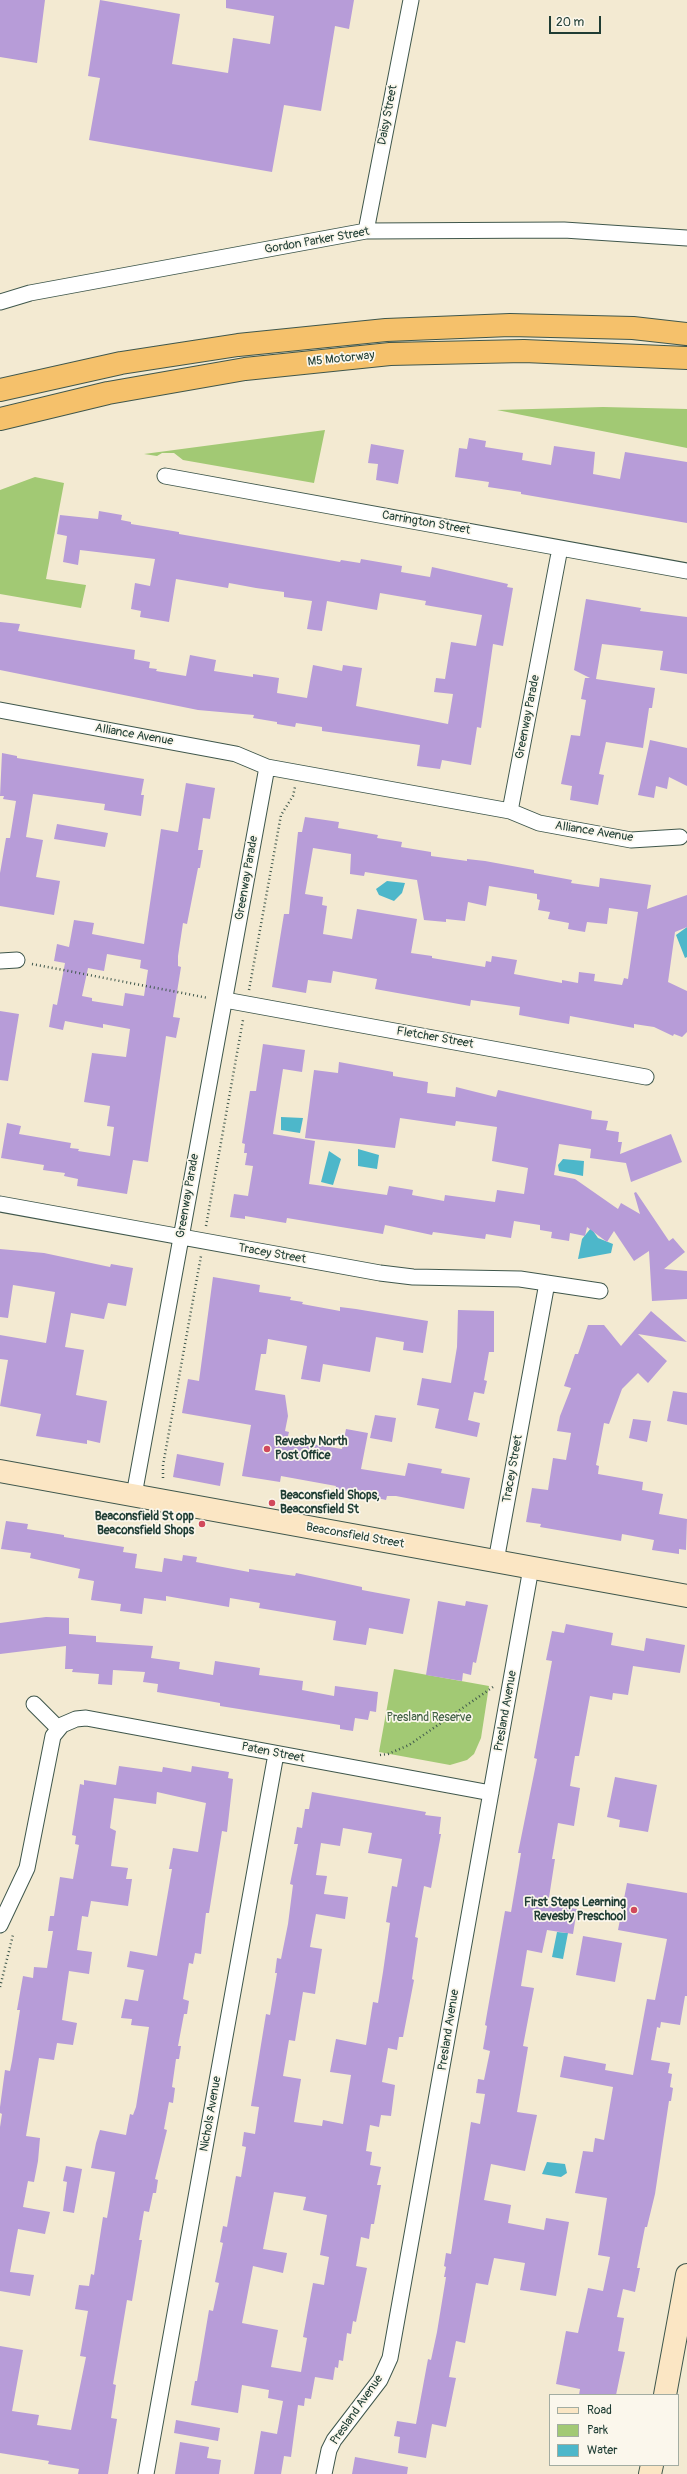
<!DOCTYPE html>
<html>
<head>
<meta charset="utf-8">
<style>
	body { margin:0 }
	#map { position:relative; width:687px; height:2474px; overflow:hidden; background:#f3ead2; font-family:Pangolin,sans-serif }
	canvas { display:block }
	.legend { position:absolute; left:549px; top:2394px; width:130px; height:72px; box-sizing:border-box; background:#fbf7ec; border:1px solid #a3ada2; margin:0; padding:5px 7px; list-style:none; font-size:12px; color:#1f3d34 }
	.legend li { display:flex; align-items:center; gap:8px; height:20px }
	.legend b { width:20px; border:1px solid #a3ada2 }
	.scale { position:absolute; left:549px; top:16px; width:52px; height:18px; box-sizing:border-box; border:2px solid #1f3d34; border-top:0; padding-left:5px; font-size:12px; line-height:14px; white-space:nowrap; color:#1f3d34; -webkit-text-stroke:3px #fbf7ec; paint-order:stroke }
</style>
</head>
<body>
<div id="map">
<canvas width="687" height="2474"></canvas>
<ul class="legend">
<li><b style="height:5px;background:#fbe6c4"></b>Road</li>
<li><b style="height:11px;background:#a2c974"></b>Park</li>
<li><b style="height:11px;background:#4db7ca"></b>Water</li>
</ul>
<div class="scale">20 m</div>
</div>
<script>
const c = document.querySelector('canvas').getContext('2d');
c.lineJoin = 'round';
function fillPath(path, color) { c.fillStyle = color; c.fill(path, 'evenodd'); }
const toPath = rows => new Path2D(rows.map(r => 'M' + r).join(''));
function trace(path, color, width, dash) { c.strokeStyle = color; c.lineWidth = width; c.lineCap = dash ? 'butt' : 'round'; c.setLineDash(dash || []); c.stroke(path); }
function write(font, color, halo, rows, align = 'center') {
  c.font = font + ' Pangolin,sans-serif'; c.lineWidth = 3.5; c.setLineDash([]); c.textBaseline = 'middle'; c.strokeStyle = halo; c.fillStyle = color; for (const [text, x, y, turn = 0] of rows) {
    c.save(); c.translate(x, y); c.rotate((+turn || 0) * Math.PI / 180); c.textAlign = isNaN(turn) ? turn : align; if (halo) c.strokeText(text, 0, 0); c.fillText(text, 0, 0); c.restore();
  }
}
const green = toPath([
	[603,407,687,409,687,448,497,410],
	[325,430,314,483,183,460,174,453,162,453,157,456,144,454],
	[35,477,64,483,46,579,86,585,81,608,0,594,0,490],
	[394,1669,489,1686,481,1738,474,1754,467,1760,450,1765,379,1752]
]);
const water = toPath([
	[387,881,405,883,402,893,394,901,379,895,376,889],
	[687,927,687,957,685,958,676,935],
	[281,1117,303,1118,300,1133,281,1130],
	[358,1149,379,1155,377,1169,358,1166],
	[329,1151,341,1159,333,1185,321,1182],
	[563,1159,584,1161,583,1176,559,1171,558,1165],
	[591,1228,598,1238,613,1244,611,1253,578,1259,582,1239],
	[557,1932,568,1933,563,1959,552,1957],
	[547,2162,565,2164,567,2173,561,2177,542,2174]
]);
const building = toPath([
	[0,0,45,0,37,63,0,57],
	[100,0,180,14,172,64,228,73,233,38,270,44,274,16,226,8,226,0,354,0,349,29,335,26,321,111,284,105,272,172,89,140,100,78,88,76],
	[469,438,486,441,485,447,523,453,522,460,551,465,554,446,595,452,593,474,620,479,625,452,687,462,687,523,521,494,521,492,488,487,489,482,455,477,459,448,467,449],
	[371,444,404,450,398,484,376,480,378,464,368,463],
	[99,511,122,515,121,520,131,522,131,524,179,532,179,534,340,562,341,560,360,563,361,559,402,566,401,572,430,577,432,567,508,584,507,587,513,588,503,646,493,644,481,728,477,727,471,765,442,760,440,769,417,766,420,745,322,731,322,727,296,723,295,727,277,724,277,722,253,718,254,715,198,710,0,670,0,622,20,624,18,631,135,650,134,659,150,662,149,668,157,669,156,671,186,676,190,655,216,660,214,671,253,677,253,674,279,678,277,693,307,698,313,665,342,671,343,665,362,668,356,706,448,724,453,694,434,692,436,678,445,679,451,642,476,646,482,615,425,605,426,601,380,593,377,610,327,601,322,631,307,629,312,601,284,597,284,592,256,588,229,583,228,588,176,579,169,622,140,617,141,611,131,609,135,583,150,586,155,559,80,550,78,565,63,562,67,536,57,534,60,515,98,519],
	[586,599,641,608,640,611,687,617,687,674,660,670,663,651,602,644,596,679,655,688,652,708,649,708,643,748,606,742,599,774,604,775,598,805,570,800,572,786,561,784,571,735,580,736,586,700,581,699,585,678,590,678,574,670],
	[650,740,687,748,687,786,669,777,667,789,656,786,654,798,638,795],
	[2,753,17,756,17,758,144,779,141,795,144,795,141,816,104,810,105,804,33,794,26,837,43,840,36,877,60,881,54,915,0,906,0,873,6,838,10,838,16,801,3,799,4,796,0,796],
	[186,783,215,788,210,819,203,818,198,850,203,850,200,868,198,868,187,924,183,923,178,956,178,966,181,967,173,1017,180,1018,176,1038,166,1036,148,1162,133,1160,127,1194,77,1186,78,1179,64,1176,65,1173,43,1170,44,1165,1,1158,7,1123,21,1126,19,1134,71,1143,70,1148,79,1149,78,1151,110,1156,114,1127,107,1126,110,1106,84,1102,92,1053,126,1057,130,1029,103,1024,103,1028,65,1021,63,1030,49,1027,53,1004,57,1005,65,963,54,961,57,944,69,947,74,920,94,923,92,934,144,944,161,829,178,832],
	[107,954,141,960,140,968,148,970,144,996,125,993,123,1006,92,1001,92,998,82,996,88,968,104,971],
	[305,817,339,822,338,828,378,835,377,838,402,842,401,847,431,852,431,856,467,861,467,859,485,861,534,870,534,873,572,880,571,883,599,887,600,878,651,885,647,909,687,895,687,927,675,932,668,982,687,991,687,1032,682,1037,674,1034,673,1036,654,1027,634,1024,634,1028,570,1016,569,1024,551,1021,519,1015,520,1007,471,1000,470,1006,375,989,377,979,333,971,331,983,308,980,306,993,272,987,284,914,289,914,298,832,302,832],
	[313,848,351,854,350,874,364,876,365,872,417,880,424,920,446,922,446,919,465,921,468,902,486,906,489,886,537,894,537,899,540,900,538,910,550,912,548,919,569,923,568,929,585,932,587,922,607,924,609,908,638,912,628,979,624,978,622,985,594,981,595,974,579,972,578,983,562,980,562,983,514,974,517,960,492,956,491,962,486,961,485,967,432,958,432,956,411,953,417,919,357,909,352,939,323,934,327,906,322,905,323,897,305,894],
	[57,824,108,833,105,847,54,839],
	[0,1011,19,1014,8,1081,0,1080],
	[263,1044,305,1050,302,1072,283,1069,273,1134,315,1141,309,1184,387,1195,389,1186,413,1190,412,1195,444,1201,445,1195,495,1202,497,1190,524,1194,528,1168,492,1161,497,1127,456,1121,455,1126,400,1118,395,1148,305,1138,314,1070,338,1073,339,1062,393,1072,393,1076,428,1082,427,1093,455,1097,456,1087,496,1097,498,1090,592,1111,591,1119,608,1121,606,1130,619,1132,618,1142,622,1142,620,1154,671,1134,682,1162,631,1182,626,1163,590,1158,591,1149,559,1144,554,1175,575,1179,618,1209,621,1203,640,1214,634,1193,636,1192,669,1241,673,1238,685,1252,664,1269,687,1271,687,1299,652,1301,649,1251,634,1261,614,1231,607,1242,587,1227,585,1236,570,1233,569,1241,551,1238,552,1232,540,1230,540,1225,514,1221,511,1238,486,1234,485,1239,433,1232,432,1235,385,1225,383,1234,287,1218,286,1223,245,1216,245,1219,230,1217,234,1194,248,1196,253,1166,245,1165,247,1153,244,1153,245,1144,242,1143,250,1091,256,1091],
	[0,1249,44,1253,110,1267,111,1264,133,1268,126,1306,108,1303,104,1319,71,1313,65,1347,84,1350,76,1395,107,1401,100,1443,87,1440,87,1444,36,1436,41,1414,0,1406,8,1360,0,1359,0,1335,46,1343,55,1292,13,1285,8,1318,0,1317],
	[213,1277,260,1285,259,1292,291,1297,290,1300,303,1302,302,1304,340,1311,340,1307,356,1309,428,1321,423,1353,403,1350,404,1342,376,1337,370,1372,323,1364,320,1382,301,1379,307,1346,268,1339,266,1354,261,1354,255,1390,285,1395,288,1416,285,1431,289,1432,287,1440,342,1449,346,1429,368,1433,361,1469,405,1476,408,1463,442,1469,441,1473,470,1478,464,1509,396,1496,387,1496,386,1500,368,1496,335,1489,336,1486,281,1476,280,1482,242,1476,251,1425,182,1413,188,1379,199,1381],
	[458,1310,494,1311,494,1352,489,1352,484,1380,487,1381,484,1394,474,1392,468,1420,480,1423,477,1437,435,1428,439,1409,417,1405,422,1378,451,1383,457,1347],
	[651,1311,687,1342,638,1334,667,1361,648,1383,638,1373,622,1389,609,1424,604,1423,596,1465,599,1466,598,1474,643,1482,642,1490,663,1494,659,1514,687,1519,686,1550,679,1549,679,1554,652,1550,654,1540,622,1534,621,1541,540,1527,541,1524,526,1522,532,1488,548,1490,553,1458,566,1460,571,1433,557,1431,560,1416,571,1388,564,1386,575,1354,578,1354,588,1325,604,1325,621,1346],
	[673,1391,687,1393,687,1425,667,1421],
	[375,1415,396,1418,392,1442,370,1438],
	[633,1419,651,1421,647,1442,629,1438],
	[177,1454,224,1463,220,1486,173,1477],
	[6,1521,28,1524,27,1529,64,1535,64,1537,124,1547,123,1552,137,1554,135,1568,162,1572,164,1558,182,1561,183,1555,197,1557,196,1562,249,1572,249,1569,295,1576,296,1573,362,1587,362,1590,410,1599,403,1634,369,1628,366,1645,333,1640,336,1621,259,1608,260,1603,230,1598,229,1607,166,1596,166,1601,144,1598,142,1614,120,1611,121,1604,91,1600,94,1581,78,1578,80,1569,30,1558,31,1553,1,1549],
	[438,1601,465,1606,466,1601,488,1605,476,1663,473,1662,471,1675,463,1673,462,1681,426,1675],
	[46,1617,69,1618,69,1634,96,1636,96,1642,153,1646,151,1658,180,1662,179,1669,213,1675,215,1661,260,1668,259,1675,303,1681,302,1690,334,1696,335,1686,378,1692,376,1712,370,1711,368,1720,355,1718,353,1731,340,1729,340,1725,220,1706,220,1703,157,1692,158,1684,143,1682,145,1672,113,1670,112,1685,98,1684,99,1674,72,1672,73,1669,65,1669,66,1646,0,1654,0,1623],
	[566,1624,613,1633,611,1645,644,1651,646,1638,685,1645,680,1673,633,1666,628,1695,613,1693,612,1700,590,1696,579,1756,575,1756,570,1786,580,1788,574,1826,558,1823,552,1859,555,1859,548,1904,577,1909,573,1934,547,1930,542,1953,527,1950,521,1986,534,1988,523,2046,528,2047,517,2112,537,2115,525,2171,491,2164,484,2200,511,2205,508,2223,544,2230,546,2218,569,2222,556,2296,520,2290,525,2263,494,2258,488,2285,476,2283,465,2343,456,2341,449,2377,456,2378,446,2427,432,2424,426,2458,398,2453,400,2437,394,2436,397,2421,416,2424,428,2359,431,2360,437,2332,446,2277,444,2277,446,2267,444,2266,446,2253,451,2254,471,2122,480,2124,485,2094,476,2093,478,2079,484,2080,490,2051,483,2049,487,2026,485,2025,505,1911,511,1912,518,1871,521,1853,518,1853,537,1759,534,1758,552,1661,546,1660,552,1631,564,1633],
	[119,1766,162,1772,163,1767,191,1772,192,1766,229,1772,228,1778,233,1779,227,1832,222,1831,209,1913,206,1913,201,1954,195,1953,193,1964,189,1963,183,1999,189,2001,187,2014,184,2014,178,2046,181,2046,179,2059,176,2059,172,2087,175,2088,173,2103,169,2102,164,2129,167,2130,155,2179,158,2180,156,2193,153,2193,149,2212,144,2211,139,2240,142,2240,132,2301,127,2300,113,2384,116,2385,111,2418,117,2419,108,2474,78,2474,79,2469,48,2464,49,2461,0,2453,0,2346,23,2350,12,2411,39,2415,37,2425,71,2430,86,2357,80,2356,88,2311,75,2309,79,2285,89,2286,91,2274,94,2275,103,2217,107,2218,115,2172,91,2168,96,2143,100,2130,126,2135,130,2114,133,2115,136,2107,149,2027,131,2025,132,2019,121,2018,125,1999,138,2001,144,1970,127,1967,130,1951,157,1956,172,1869,169,1869,173,1848,198,1852,206,1803,157,1792,156,1804,114,1798,110,1828,116,1831,111,1866,128,1868,126,1879,132,1879,128,1906,91,1901,88,1917,82,1916,77,1950,92,1952,89,1974,69,1971,62,2020,77,2023,73,2045,57,2043,54,2060,39,2058,26,2136,40,2138,38,2161,34,2182,28,2181,23,2207,50,2212,45,2234,18,2229,10,2272,34,2275,30,2296,0,2291,0,2127,2,2114,0,2113,0,2107,5,2070,10,2071,12,2061,20,2010,17,2010,23,1976,33,1978,34,1967,47,1968,53,1931,48,1931,50,1916,54,1916,60,1877,73,1879,79,1845,75,1844,76,1836,72,1835,80,1784,84,1785,84,1780,116,1785],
	[615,1777,657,1785,648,1832,619,1827,620,1820,607,1817],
	[312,1792,426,1812,425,1815,441,1817,439,1834,441,1834,431,1888,424,1886,415,1937,418,1938,412,1979,414,1980,403,2037,399,2037,397,2050,388,2048,382,2082,395,2085,391,2116,381,2115,379,2127,370,2125,366,2151,372,2152,370,2165,381,2167,377,2185,381,2185,374,2224,371,2224,369,2239,361,2237,356,2266,367,2268,356,2322,353,2321,351,2334,347,2333,343,2361,339,2360,338,2368,335,2367,333,2380,315,2377,311,2399,305,2398,304,2406,298,2405,291,2457,284,2456,281,2474,254,2474,261,2431,277,2434,283,2401,268,2398,269,2390,242,2385,238,2413,191,2405,195,2381,197,2381,209,2310,213,2311,219,2283,215,2282,223,2243,220,2242,223,2226,227,2227,236,2176,241,2177,246,2147,242,2146,244,2132,255,2134,259,2107,251,2106,266,2014,270,2015,277,1973,275,1973,277,1958,281,1959,288,1924,293,1885,290,1884,298,1844,294,1844,297,1827,302,1828,305,1809,309,1809],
	[343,1828,372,1833,368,1853,402,1859,397,1887,392,1886,386,1922,390,1923,383,1972,378,2003,373,2002,366,2045,336,2039,330,2072,351,2075,343,2124,323,2120,322,2126,294,2122,301,2079,283,2076,289,2040,295,2041,303,1992,315,1994,322,1949,310,1947,316,1914,345,1919,348,1897,324,1894,327,1876,316,1875,321,1843,340,1846],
	[274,2192,306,2197,303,2210,327,2215,320,2255,329,2257,324,2285,313,2283,303,2337,307,2338,301,2372,271,2367,278,2330,242,2323,253,2266,283,2273,287,2253,263,2249],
	[627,1883,687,1893,687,1996,685,1996,680,2025,661,2022,660,2028,657,2027,651,2060,670,2063,668,2073,672,2074,670,2087,673,2088,671,2101,669,2101,655,2194,647,2227,645,2227,637,2268,640,2268,635,2292,623,2289,617,2317,624,2318,618,2351,625,2352,616,2395,579,2395,580,2389,556,2384,566,2331,578,2333,588,2288,603,2291,610,2257,598,2255,607,2198,575,2193,583,2151,593,2152,595,2138,604,2140,613,2087,560,2077,564,2056,606,2064,605,2070,633,2075,647,1999,655,2000,667,1939,618,1930],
	[583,1936,622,1943,615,1982,576,1975],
	[66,2166,82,2169,74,2213,63,2211,67,2182,63,2181],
	[176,2420,220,2428,218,2441,174,2433],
	[180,2442,209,2447,207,2458,221,2460,219,2474,175,2474],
	[355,2457,408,2467,407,2474,352,2474]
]);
const path = toPath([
	[32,964,208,998],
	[249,990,281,815,293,796,295,787],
	[206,1226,243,1020],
	[163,1478,163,1465,201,1256],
	[380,1755,388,1754,409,1745,493,1687],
	[0,1987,13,1935]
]);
const street = toPath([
	[366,231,411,0],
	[0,302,30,293,366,231,564,230,687,238],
	[165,476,687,571],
	[0,710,236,754,267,767],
	[510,811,539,823,631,840,680,837],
	[0,961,17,960],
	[225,1000,646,1077],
	[0,1204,380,1273,413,1277,520,1279,600,1291],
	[134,1495,267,767,510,811,560,548],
	[496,1561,547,1283],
	[34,1704,58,1728],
	[0,1925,27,1868,53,1736,62,1725,76,1719,86,1718,491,1793],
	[146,2474,276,1754],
	[324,2474,329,2450,334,2440,380,2380,390,2358,531,1568]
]);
const secondary = toPath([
	[0,1471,687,1596],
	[665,2395,687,2275],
	[650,2474,652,2465]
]);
const highway = toPath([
	[0,390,121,363,238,345,386,330,510,325,633,328,687,334],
	[0,419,108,393,245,369,390,354,524,351,687,358]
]);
const markers = [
	[267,1449,4,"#d1495b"],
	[272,1503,4,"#d1495b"],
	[202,1524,4,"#d1495b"],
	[634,1910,4,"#d1495b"]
];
const streetNames = [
	["Daisy Street",388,115,-79],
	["Gordon Parker Street",317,241,-10],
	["M5 Motorway",341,359,-6],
	["Carrington Street",426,523,10],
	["Greenway Parade",528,717,-79],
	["Alliance Avenue",134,735,10],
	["Alliance Avenue",594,832,9],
	["Greenway Parade",247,878,-80],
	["Fletcher Street",435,1038,10],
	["Greenway Parade",188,1196,-80],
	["Tracey Street",272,1254,10],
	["Tracey Street",513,1469,-80],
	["Beaconsfield Street",355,1536,10],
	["Presland Avenue",506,1711,-80],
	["Paten Street",273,1753,11],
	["Presland Avenue",449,2030,-81],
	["Nichols Avenue",211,2114,-80],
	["Presland Avenue",357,2410,-55]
];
const poiNames = [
	["Revesby North",275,1442],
	["Post Office",275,1456],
	["Beaconsfield Shops,",280,1496],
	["Beaconsfield St",280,1510],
	["Beaconsfield St opp",194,1517,"right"],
	["Beaconsfield Shops",194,1531,"right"],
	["First Steps Learning",626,1903,"right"],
	["Revesby Preschool",626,1917,"right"]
];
const parkNames = [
	["Presland Reserve",429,1718]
];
fillPath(green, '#a2c974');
fillPath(water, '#4db7ca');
fillPath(building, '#b79cd8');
trace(street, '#3f574c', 17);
trace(secondary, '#3f574c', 24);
trace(highway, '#3f574c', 24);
trace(path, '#3f574c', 2.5, [1, 3]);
trace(street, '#fff', 15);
trace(secondary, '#fbe6c4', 22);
trace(highway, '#f5c16b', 22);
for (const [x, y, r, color] of markers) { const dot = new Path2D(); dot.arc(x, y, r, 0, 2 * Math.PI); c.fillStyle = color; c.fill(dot); trace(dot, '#fbf7ec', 1.5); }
write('12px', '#1f3d34', '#fbf7ec', streetNames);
write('bold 12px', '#1f3d34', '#fbf7ec', poiNames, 'left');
write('12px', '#406044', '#fbf7ec', parkNames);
</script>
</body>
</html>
